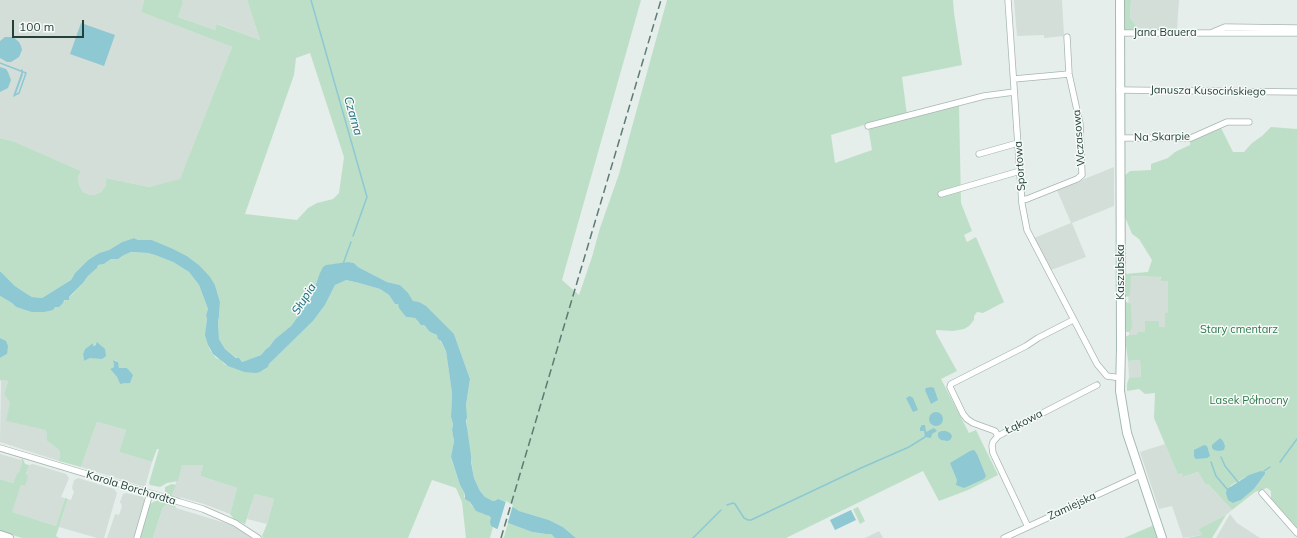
<!DOCTYPE html>
<html>
<head>
<meta charset="utf-8">
<style>
	body { margin:0 }
	#map { position:relative; width:1297px; height:538px; overflow:hidden; background:#e5eeea; font-family:Mulish,sans-serif }
	canvas { display:block }
	.scale { position:absolute; left:12px; top:20px; width:72px; height:18px; box-sizing:border-box; border:2px solid #244139; border-top:0; padding-left:5px; font-size:12px; line-height:14px; white-space:nowrap; color:#244139; -webkit-text-stroke:3px #f6faf8; paint-order:stroke }
</style>
</head>
<body>
<div id="map">
<canvas width="1297" height="538"></canvas>
<div class="scale">100 m</div>
</div>
<script>
const c = document.querySelector('canvas').getContext('2d');
c.lineJoin = 'round';
function fillPath(path, color) { c.fillStyle = color; c.fill(path, 'evenodd'); }
const toPath = rows => new Path2D(rows.map(r => 'M' + r).join(''));
function trace(path, color, width, dash) { c.strokeStyle = color; c.lineWidth = width; c.lineCap = dash ? 'butt' : 'round'; c.setLineDash(dash || []); c.stroke(path); }
function write(font, color, halo, rows, align = 'center') {
  c.font = font + ' Mulish,sans-serif'; c.lineWidth = 3; c.setLineDash([]); c.textBaseline = 'middle'; c.strokeStyle = halo; c.fillStyle = color; for (const [text, x, y, turn = 0] of rows) {
    c.save(); c.translate(x, y); c.rotate((+turn || 0) * Math.PI / 180); c.textAlign = isNaN(turn) ? turn : align; if (halo) c.strokeText(text, 0, 0); c.fillText(text, 0, 0); c.restore();
  }
}
const built = toPath([
	[0,0,144,0,141,12,232,47,180,180,149,187,106,178,106,185,101,192,94,195,90,195,83,192,79,185,78,177,81,171,13,141,0,138],
	[182,0,247,0,260,40,218,24,215,30,178,17,183,3],
	[1014,0,1062,0,1064,36,1044,38,1044,35,1017,36],
	[1131,0,1179,0,1177,30,1139,30,1130,19],
	[1114,167,1114,206,1072,223,1086,257,1051,270,1034,238,1071,223,1057,190],
	[1128,276,1159,277,1168,281,1168,312,1165,313,1165,327,1159,327,1145,321,1145,332,1138,335,1129,335],
	[1140,360,1141,378,1129,378,1128,361],
	[1,380,8,381,4,394,10,403,46,430,47,441,59,450,60,455,59,461,0,442],
	[97,422,126,430,119,452,152,462,145,487,81,467],
	[1165,444,1178,475,1182,473,1184,477,1198,472,1206,485,1208,484,1232,510,1226,515,1200,529,1202,535,1183,538,1172,506,1159,509,1140,452],
	[0,454,21,460,22,463,19,472,17,473,13,483,0,479],
	[33,464,66,474,69,478,61,497,65,498,56,526,11,512,21,485,25,486,26,474,29,465],
	[182,464,203,465,200,476,237,488,230,514,204,504,172,495],
	[78,478,114,489,117,493,104,538,97,538,59,527,68,499,71,500,74,492,72,488,74,480],
	[126,493,143,497,145,501,134,538,107,538,115,514,119,515,122,506,120,502,123,494],
	[255,494,274,499,267,524,247,519],
	[166,505,232,525,253,538,153,538,163,507],
	[1230,514,1237,523,1260,538,1216,538],
	[879,531,883,538,865,538]
]);
const green = toPath([
	[144,0,182,0,183,3,178,17,215,30,217,24,260,40,247,0,641,0,562,280,579,295,592,257,600,228,619,174,667,0,953,0,954,13,962,65,902,77,907,115,877,121,831,135,835,163,872,150,868,126,959,105,961,203,972,231,964,235,967,242,976,237,1004,302,983,313,977,312,974,316,974,320,969,326,964,329,953,331,936,330,936,333,957,371,941,379,969,433,976,430,998,475,968,490,939,501,923,471,786,538,576,538,563,527,549,520,519,511,495,501,493,501,485,497,480,491,474,478,467,436,466,405,470,379,454,334,413,302,400,285,387,282,358,267,354,263,348,262,338,264,332,264,322,271,319,275,312,296,308,303,291,326,275,339,269,347,266,349,261,355,242,362,225,349,219,339,218,321,219,317,220,302,215,285,199,265,187,256,152,240,138,240,134,238,122,242,109,250,99,253,88,260,75,273,71,280,42,298,32,297,27,294,15,286,0,271,0,138,13,141,81,171,78,177,79,185,83,192,90,195,94,195,101,192,106,185,106,178,149,187,180,179,232,47,141,12],
	[310,53,344,157,339,193,333,199,317,203,308,208,297,220,245,214,294,75,296,58],
	[1122,0,1131,0,1130,18,1139,30,1125,30,1123,28],
	[1271,127,1297,129,1297,530,1271,500,1271,491,1267,488,1255,492,1232,510,1208,484,1206,485,1198,472,1183,477,1182,473,1178,475,1154,418,1155,393,1145,394,1139,389,1127,391,1127,384,1129,378,1141,377,1140,360,1128,361,1125,337,1129,335,1137,335,1138,332,1145,332,1145,321,1159,321,1159,327,1165,327,1165,313,1168,312,1168,281,1161,281,1161,277,1159,277,1131,276,1130,295,1128,297,1124,295,1124,274,1148,272,1152,260,1139,239,1132,234,1125,217,1124,176,1130,171,1151,170,1151,164,1168,158,1175,152,1190,145,1190,140,1221,128,1233,152,1244,152,1252,143,1262,136],
	[1265,474,1254,489,1241,500,1233,503,1230,486,1245,477],
	[131,252,148,253,155,255,173,262,189,272,199,285,208,309,206,315,207,319,206,331,208,345,210,350,216,358,221,360,224,364,244,372,260,372,268,367,269,364,313,321,325,305,335,285,341,281,346,280,359,283,380,289,389,295,395,304,398,304,406,317,415,318,418,322,424,325,426,328,428,328,430,332,437,335,446,351,452,393,451,417,453,424,452,430,454,441,451,458,460,485,465,494,464,497,470,502,472,506,481,513,486,514,491,518,491,526,493,527,490,538,466,538,462,502,456,488,432,480,408,538,263,538,262,536,267,524,274,499,255,494,245,524,234,519,230,514,237,488,200,476,203,465,182,465,178,481,167,483,160,487,150,485,149,483,159,449,157,449,152,462,119,452,126,430,97,422,81,467,59,461,60,455,59,450,47,441,46,430,6,421,10,403,4,394,8,381,1,380,0,381,0,358,7,354,1,338,0,338,0,296,12,303,16,307,23,309,55,307,72,295,83,283,88,276,97,268,98,265,104,264,111,259,118,259,124,255],
	[93,343,93,346,95,346,96,343,102,346,99,358,90,358,84,361,83,354,85,349],
	[113,360,117,361,119,368,127,368,132,375,126,384,120,384,117,377,110,369,114,367],
	[1126,302,1129,303,1131,305,1132,328,1130,332,1127,332,1124,331,1124,304],
	[21,459,23,459,25,464,29,465,26,474,28,477,25,486,21,485,12,512,56,526,65,498,68,499,56,536,59,538,22,538,0,531,0,479,13,483,17,473,19,472,22,463],
	[172,484,176,485,172,495,181,498,179,500,165,496,165,487],
	[164,499,174,504,176,508,166,505,163,507,153,538,138,538,150,504,155,501],
	[858,507,865,521,860,524,853,509],
	[1226,515,1212,538,1187,538,1202,535,1199,529],
	[508,523,532,532,546,534,551,534,555,538,502,538,504,537],
	[1154,525,1158,538,1124,538]
]);
const water = toPath([
	[81,23,115,35,104,66,70,54],
	[5,37,13,37,19,42,21,46,22,50,19,57,11,62,7,62,0,58,0,41],
	[0,67,6,69,8,72,11,80,8,88,0,92],
	[134,238,138,240,152,240,173,249,187,256,199,265,210,277,215,285,220,302,219,317,218,321,219,339,225,349,236,358,239,358,242,362,261,355,266,349,269,347,275,339,291,326,308,303,312,296,319,275,323,267,326,265,348,262,354,263,358,267,387,282,400,285,408,293,413,301,419,302,426,306,454,334,470,379,466,405,467,417,466,421,471,456,471,462,474,478,480,491,485,497,493,501,495,501,498,499,505,502,519,511,549,520,563,527,576,538,555,538,551,534,546,534,532,532,508,523,497,529,491,526,490,522,491,518,489,516,476,511,470,502,465,499,465,494,460,485,451,457,454,441,452,430,453,424,451,417,452,393,446,351,441,341,438,339,437,335,430,332,424,325,421,325,415,318,406,317,399,308,398,304,395,304,389,295,380,289,359,283,346,280,335,285,325,305,313,321,269,364,268,367,260,372,256,373,244,372,228,366,213,354,208,345,205,335,207,319,206,315,208,309,199,285,189,272,173,262,155,255,148,253,131,252,124,255,118,259,111,259,104,264,98,265,97,268,88,276,83,283,69,297,69,300,64,300,63,303,59,307,55,307,53,310,44,312,32,312,16,307,12,303,0,296,0,271,15,286,27,294,32,297,42,298,71,280,75,273,88,260,99,253,109,250,122,242],
	[0,338,6,341,8,346,7,354,0,358],
	[97,342,105,349,106,356,102,359,90,358,84,361,83,354,85,349,93,343,93,346,95,346],
	[113,360,118,362,119,368,127,368,133,375,130,383,120,384,117,377,110,369,114,367],
	[931,387,934,388,938,400,931,404,925,390,926,388],
	[910,396,913,398,918,410,913,412,906,398],
	'929 419a7 7 0 1 1 14 0a7 7 0 1 1-14 0Z',
	[922,425,925,425,926,432,934,428,937,431,932,434,931,438,925,437,924,431,920,431,920,428],
	[941,431,946,431,950,433,952,436,951,439,948,441,941,440,938,437,938,433],
	[1220,438,1223,441,1225,446,1224,450,1219,451,1214,450,1212,448,1212,445],
	[1204,445,1207,446,1210,456,1207,458,1196,459,1194,457,1194,450],
	[974,450,977,454,986,476,984,479,964,488,956,485,957,480,950,463,970,451],
	[1261,471,1265,472,1265,474,1254,489,1241,500,1233,503,1228,500,1226,493,1227,489,1249,475],
	[851,510,856,520,835,530,830,520]
]);
const pier = toPath([
	[506,501,513,505,508,522,507,526,497,531]
]);
const stream = toPath([
	[311,0,367,197,353,236],
	[0,63,26,73,19,93,15,95],
	[15,94,22,75,22,70],
	[14,96,22,73],
	[343,264,351,242],
	[1221,457,1225,466,1238,482],
	[1211,462,1216,476,1227,489],
	[1280,462,1297,439],
	[1264,471,1270,467],
	[727,505,733,503,735,504,744,518,748,520,751,520,861,468,909,447,925,437],
	[693,538,721,510]
]);
const street = toPath([
	[1008,0,1022,204,1027,230,1097,364,1107,376,1121,378],
	[1120,32,1123,33,1297,33],
	[1213,32,1225,27,1297,28],
	[1014,79,1069,74],
	[1119,90,1297,92],
	[868,126,984,96,1014,92],
	[1120,138,1191,138,1227,122,1249,122],
	[979,154,1018,143],
	[941,194,1020,171],
	[1022,200,1027,199,1077,179,1082,175,1080,124,1069,74,1067,37],
	[998,436,995,431,973,423,967,419,963,414,950,387,951,384,1026,346,1038,338,1073,320],
	[0,448,203,509,235,523,258,538],
	[1262,493,1297,533],
	[1028,527,993,453,992,446,993,442,998,436,1097,385],
	[137,538,150,493],
	[1004,538,1140,475]
]);
const secondary = toPath([
	[1120,0,1121,348,1120,391,1127,433,1162,538],
	[0,535,9,538]
]);
const rail = toPath([
	[501,538,661,0]
]);
const streetNames = [
	["Jana Bauera",1165,33],
	["Janusza Kusocińskiego",1208,91,1],
	["Na Skarpie",1162,137,-1],
	["Wczasowa",1079,138,-95],
	["Sportowa",1020,166,-94],
	["Kaszubska",1121,272,-90],
	["Łąkowa",1024,422,-27],
	["Karola Borchardta",131,488,17],
	["Zamiejska",1072,506,-25]
];
const parkNames = [
	["Stary cmentarz",1239,330],
	["Lasek Północny",1249,401]
];
const waterNames = [
	["Czarna",353,116,74],
	["Słupia",304,299,-58]
];
fillPath(built, '#d3ded9');
fillPath(green, '#bedfc7');
fillPath(water, '#8dc8d3');
fillPath(pier, '#e5eeea');
trace(stream, '#8dc8d3', 1.5);
trace(street, '#a7b7b1', 7);
trace(secondary, '#a3bab2', 10);
trace(street, '#fff', 5.5);
trace(secondary, '#fff', 8);
trace(rail, '#5e7c74', 1.5, [8, 4]);
write('11px', '#244139', '#f6faf8', streetNames);
write('11px', '#2d784a', '#f6faf8', parkNames);
write('italic 12px', '#1c6d7e', '#f6faf8', waterNames);
</script>
</body>
</html>
